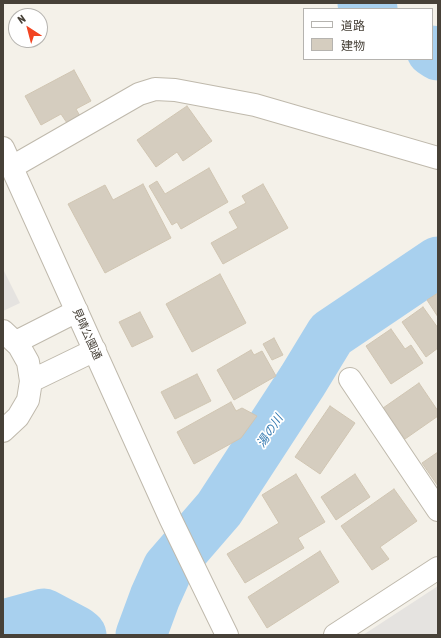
<!DOCTYPE html>
<html>
<head>
<meta charset="utf-8">
<style>
	body { margin:0 }
	#map { position:relative; width:441px; height:638px; overflow:hidden; background:#f4f1e9; font-family:"Asap Condensed","Noto Sans JP",sans-serif }
	canvas { display:block }
	.frame { position:absolute; inset:0; border:4px solid #474138; pointer-events:none }
	.legend { position:absolute; left:303px; top:8px; width:130px; height:52px; box-sizing:border-box; background:#fff; border:1px solid #b5b3af; margin:0; padding:5px 7px; list-style:none; font-size:12px; color:#474138 }
	.legend li { display:flex; align-items:center; gap:8px; height:20px }
	.legend b { width:20px; border:1px solid #b5b3af }
	.north { position:absolute; left:8px; top:8px; width:40px; height:40px; box-sizing:border-box; background:#fff; border:1px solid #b5b3af; border-radius:50%; rotate:324deg; font-size:11px; font-weight:700; line-height:16px; text-align:center; color:#474138 }
	.north::after { content:''; display:block; margin:auto; width:14px; height:18px; background:#f24522; clip-path:polygon(50% 0,100% 100%,50% 72%,0 100%) }
</style>
</head>
<body>
<div id="map">
<canvas width="441" height="638"></canvas>
<div class="frame"></div>
<ul class="legend">
<li><b style="height:5px;background:#fff"></b>道路</li>
<li><b style="height:11px;background:#d5cdbf"></b>建物</li>
</ul>
<div class="north">N</div>
</div>
<script>
const c = document.querySelector('canvas').getContext('2d');
c.lineJoin = 'round';
function fillPath(path, color) { c.fillStyle = color; c.fill(path, 'evenodd'); }
const toPath = rows => new Path2D(rows.map(r => 'M' + r).join(''));
function trace(path, color, width, dash) { c.strokeStyle = color; c.lineWidth = width; c.lineCap = dash ? 'butt' : 'round'; c.setLineDash(dash || []); c.stroke(path); }
function write(font, color, halo, rows, align = 'center') {
  c.font = font + ' "Asap Condensed","Noto Sans JP",sans-serif'; c.lineWidth = 3.5; c.setLineDash([]); c.textBaseline = 'middle'; c.strokeStyle = halo; c.fillStyle = color; for (const [text, x, y, turn = 0] of rows) {
    c.save(); c.translate(x, y); c.rotate((+turn || 0) * Math.PI / 180); c.textAlign = isNaN(turn) ? turn : align; if (halo) c.strokeText(text, 0, 0); c.fillText(text, 0, 0); c.restore();
  }
}
const parking = toPath([
	[3,269,20,303,3,311],
	[438,586,438,635,363,635]
]);
const river = toPath([
	[363,3,372,9],
	[432,51,438,55],
	[3,625,44,614,76,631,81,635],
	[141,635,155,597,168,568,219,509,303,380,331,334,438,262]
]);
const building = toPath([
	[74,70,91,101,76,109,80,116,67,123,61,114,41,125,25,96,74,70],
	[187,106,212,141,183,161,177,152,156,167,137,140,187,106],
	[209,168,228,202,181,229,177,222,172,225,149,186,157,181,165,194,209,168],
	[143,184,171,238,105,273,68,204,105,185,113,200,143,184],
	[263,184,288,228,223,264,211,243,238,228,229,212,246,203,242,196,263,184],
	[220,274,246,323,192,352,166,304,220,274],
	[438,293,438,317,427,300,438,293],
	[423,307,438,328,438,348,426,357,402,322,423,307],
	[140,312,153,337,132,347,119,322,140,312],
	[391,329,405,349,411,345,423,363,391,384,366,346,391,329],
	[274,338,283,355,272,360,263,344,274,338],
	[251,350,254,355,262,351,276,376,234,400,217,370,251,350],
	[197,374,211,401,175,419,161,392,197,374],
	[419,383,438,411,438,416,405,439,383,408,419,383],
	[231,402,236,411,242,408,257,416,241,438,194,464,177,432,231,402],
	[330,406,355,423,320,474,295,457,330,406],
	[438,452,438,486,422,463,438,452],
	[296,474,325,522,298,538,304,548,245,583,227,554,279,523,262,495,296,474],
	[355,474,370,497,336,520,321,497,355,474],
	[394,489,417,521,380,547,389,559,372,570,341,526,394,489],
	[320,551,339,582,267,628,248,597,320,551]
]);
const minor = toPath([
	[3,148,171,520,227,635],
	[12,167,139,94,155,89,175,90,255,105,438,158],
	[3,331,19,346,28,362,31,381,28,400,18,417,3,431],
	[16,342,77,311],
	[350,379,438,510],
	[31,381,95,350],
	[335,635,438,568]
]);
const streetNames = [
	["見晴公園通",87,334,66]
];
const waterNames = [
	["湯の川",270,431,-57]
];
fillPath(parking, '#e5e3e0');
trace(river, '#a8d0ee', 51);
fillPath(building, '#d5cdbf');
trace(building, '#d0c5b2', 1);
trace(minor, '#bfb9ac', 24);
trace(minor, '#fff', 22);
write('11px', '#474138', '#fff', streetNames);
write('italic 12px', '#3479b0', '#fff', waterNames);
</script>
</body>
</html>
